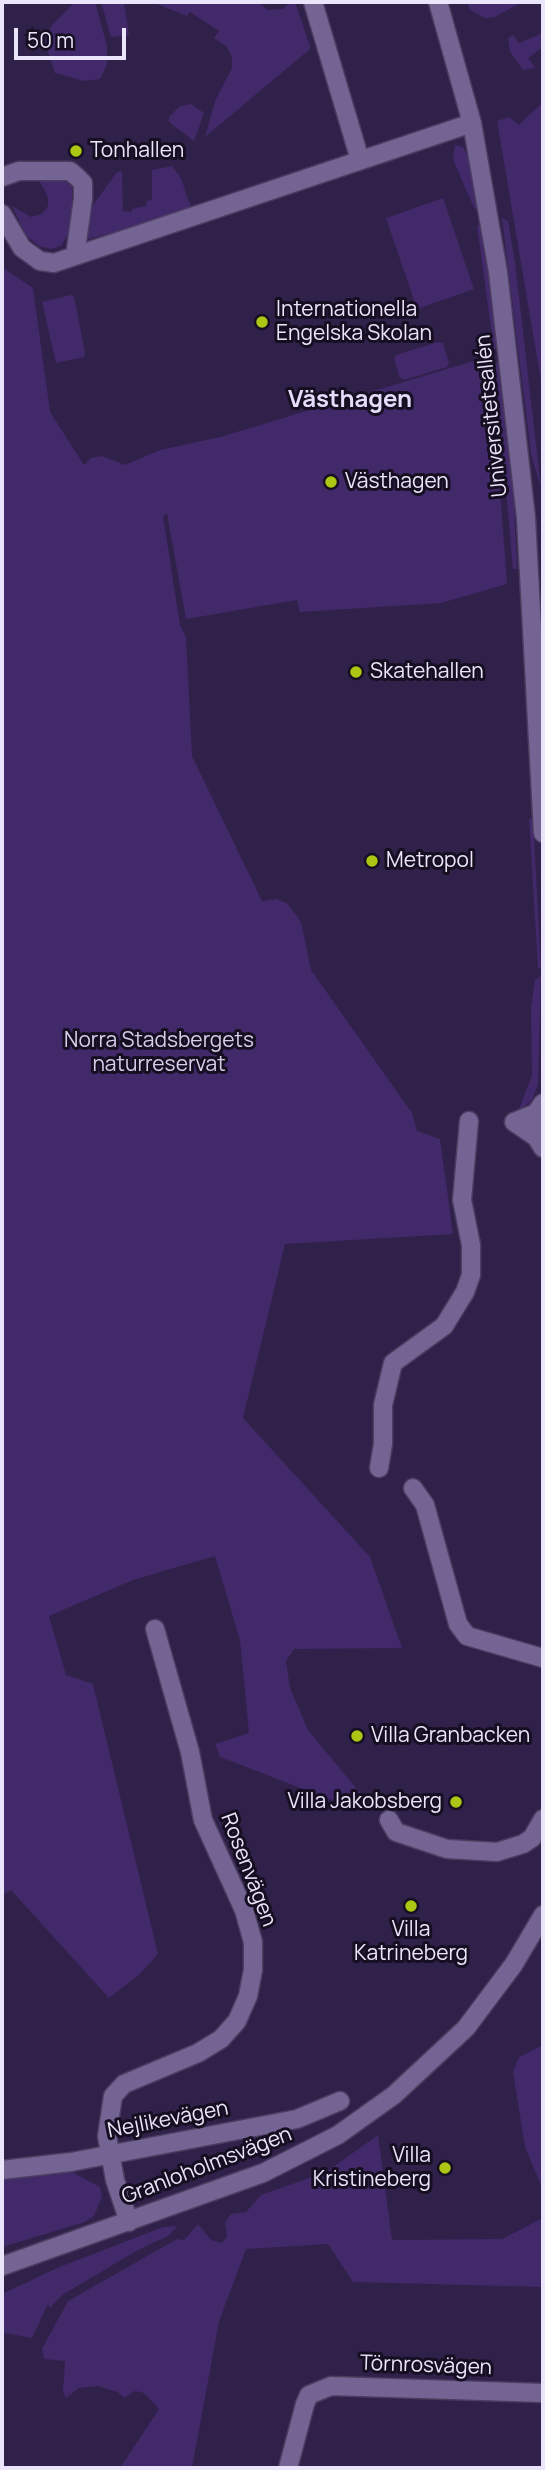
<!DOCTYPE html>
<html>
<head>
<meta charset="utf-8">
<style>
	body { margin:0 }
	#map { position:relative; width:545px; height:2470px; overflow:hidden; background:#30214a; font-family:Manrope,sans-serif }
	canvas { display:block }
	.frame { position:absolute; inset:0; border:4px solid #ebe5fb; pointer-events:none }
	.scale { position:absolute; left:14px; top:28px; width:112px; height:32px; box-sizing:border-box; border:4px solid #ebe5fb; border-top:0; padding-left:9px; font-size:21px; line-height:24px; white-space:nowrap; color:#ebe5fb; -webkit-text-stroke:5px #160f22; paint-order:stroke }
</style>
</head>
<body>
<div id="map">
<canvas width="545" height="2470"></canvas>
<div class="frame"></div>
<div class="scale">50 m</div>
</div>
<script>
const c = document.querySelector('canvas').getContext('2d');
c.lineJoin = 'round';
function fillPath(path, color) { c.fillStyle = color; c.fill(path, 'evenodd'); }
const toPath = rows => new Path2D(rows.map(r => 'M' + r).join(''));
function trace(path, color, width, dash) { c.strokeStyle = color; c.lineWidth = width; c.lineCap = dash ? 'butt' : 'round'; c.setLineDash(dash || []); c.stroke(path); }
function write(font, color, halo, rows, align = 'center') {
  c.font = font + ' Manrope,sans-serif'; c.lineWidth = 6; c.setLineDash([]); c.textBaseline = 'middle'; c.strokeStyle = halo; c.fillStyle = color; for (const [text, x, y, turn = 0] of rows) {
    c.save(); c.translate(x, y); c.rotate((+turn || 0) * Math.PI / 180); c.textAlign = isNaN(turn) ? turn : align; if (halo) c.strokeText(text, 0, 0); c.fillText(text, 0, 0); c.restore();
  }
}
const green = toPath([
	[75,2,95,2,107,46,107,65,100,79,84,81,55,73,50,58,45,42,52,25],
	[101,2,126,2,124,3,129,35,111,37],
	[152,2,258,2,268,10,282,9,290,2,295,2,310,46,309,50,205,137,215,101,232,68,232,57,227,47,214,38,219,31,190,12,187,16],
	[467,2,522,2,495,17,485,18,470,10],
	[543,33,543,47,528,58,535,68,523,70,510,52,508,38,513,35,519,43],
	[543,102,543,393,497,121,509,117,519,125],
	[191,104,204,113,194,141,169,122,169,117,180,106],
	[455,145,463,147,471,162,480,210,474,208,458,171,453,159],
	[172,166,181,178,191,208,154,222,88,239,85,234,93,205,117,172,122,171,123,211,132,212,132,209,146,206,147,201,152,200,152,170],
	[39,180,69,180,72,183,72,227,61,246,51,249,39,246,26,235,12,206,31,217,42,214,48,206,48,197],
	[443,198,474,289,417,309,386,218],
	[502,218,508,221,515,262,541,488,531,454],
	[482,223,499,348,494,349,477,226],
	[2,267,33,288,50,412,84,465,91,458,102,456,125,465,160,450,220,437,490,356,507,584,441,603,300,612,297,600,186,619,167,514,163,516,180,625,186,637,192,756,262,901,277,899,288,904,301,922,311,970,412,1113,417,1131,440,1139,453,1234,285,1244,243,1418,370,1557,402,1648,294,1649,286,1661,290,1688,308,1730,367,1801,363,1812,220,1757,215,1744,249,1733,240,1640,215,1556,133,1580,49,1616,66,1675,93,1684,158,1954,140,1974,109,1998,11,1890,2,1895],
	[70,295,74,296,85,353,84,357,56,363,42,302],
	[438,342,443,343,449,363,447,367,404,380,400,378,394,359,396,355],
	[501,359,513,481,517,569,513,569,495,364],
	[533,817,541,968,538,968,529,819],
	[541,976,538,1084,532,1100,518,1112,532,1075,531,1008,535,980],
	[543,2045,543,2190,525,2147,513,2072,519,2057],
	[378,2135,392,2240,502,2239,543,2218,543,2287,353,2282,328,2244,246,2249,219,2321,192,2468,120,2468,159,2409,144,2393,135,2391,124,2398,118,2392,97,2386,79,2388,66,2398,63,2392,65,2361,44,2359,42,2349,68,2301,177,2239,184,2240,198,2224,211,2240,222,2243,227,2237,225,2222,231,2214,246,2212,261,2195,326,2172],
	[72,2172,100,2187,102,2197,94,2216,85,2222,2,2247,2,2178],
	[177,2226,168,2236,138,2250,62,2295,50,2308,48,2304,32,2338,4,2333,2,2336,2,2294,57,2268,163,2227]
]);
const minor = toPath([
	[313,2,360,160],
	[438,2,472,123,498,272,526,518,543,833],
	[2,177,19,171,70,171,77,177,83,183,83,199,75,256],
	[2,214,22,248,40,261,54,263,472,123],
	[543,1103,536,1113,534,1125,536,1137,543,1148],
	[536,1137,514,1122,536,1113],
	[379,1468,383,1444,383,1405,393,1363,444,1326,465,1292,471,1275,471,1245,462,1200,469,1121],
	[413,1488,425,1505,458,1624,467,1636,543,1658],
	[389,1820,396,1832,447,1849,497,1852,523,1844,532,1838,543,1819],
	[2,2170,71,2162,297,2119,340,2101],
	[129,2222,115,2180,107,2136,113,2096,124,2084,198,2053,221,2039,237,2021,248,1996,253,1970,253,1942,244,1910,203,1820,190,1752,155,1629],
	[2,2266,263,2173,338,2135,394,2095,466,2028,514,1964,543,1915],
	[288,2468,305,2404,309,2395,331,2386,543,2393]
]);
const markers = [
	[76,151,7,"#abc613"],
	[262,322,7,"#abc613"],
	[331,482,7,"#abc613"],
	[356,672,7,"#abc613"],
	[372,861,7,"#abc613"],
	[357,1736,7,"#abc613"],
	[456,1802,7,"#abc613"],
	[411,1906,7,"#abc613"],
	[445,2168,7,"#abc613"]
];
const poiNames = [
	["Tonhallen",90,151],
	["Internationella",276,310],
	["Engelska Skolan",276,334],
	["Västhagen",345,482],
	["Skatehallen",370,672],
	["Metropol",386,861],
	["Villa Granbacken",371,1736],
	["Villa Jakobsberg",442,1802,"right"],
	["Villa",411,1930,"center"],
	["Katrineberg",411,1954,"center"],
	["Villa",431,2156,"right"],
	["Kristineberg",431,2180,"right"]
];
const streetNames = [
	["Universitetsallén",492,416,-96],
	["Rosenvägen",248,1870,69],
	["Nejlikevägen",168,2120,-11],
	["Granloholmsvägen",207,2166,-21],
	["Törnrosvägen",426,2366,2]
];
const parkNames = [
	["Norra Stadsbergets",159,1041],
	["naturreservat",159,1065]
];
const quarterNames = [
	["Västhagen",350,400]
];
fillPath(green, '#422969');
trace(minor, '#4b3d60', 21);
trace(minor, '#746494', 18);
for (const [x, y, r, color] of markers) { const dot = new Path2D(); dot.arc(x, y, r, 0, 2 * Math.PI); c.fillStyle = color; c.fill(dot); trace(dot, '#160f22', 2.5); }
write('21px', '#ebe5fb', '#160f22', poiNames, 'left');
write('21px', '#ebe5fb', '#160f22', streetNames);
write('21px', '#d6cee9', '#160f22', parkNames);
write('bold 24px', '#e5dbfb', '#160f22', quarterNames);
</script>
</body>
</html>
